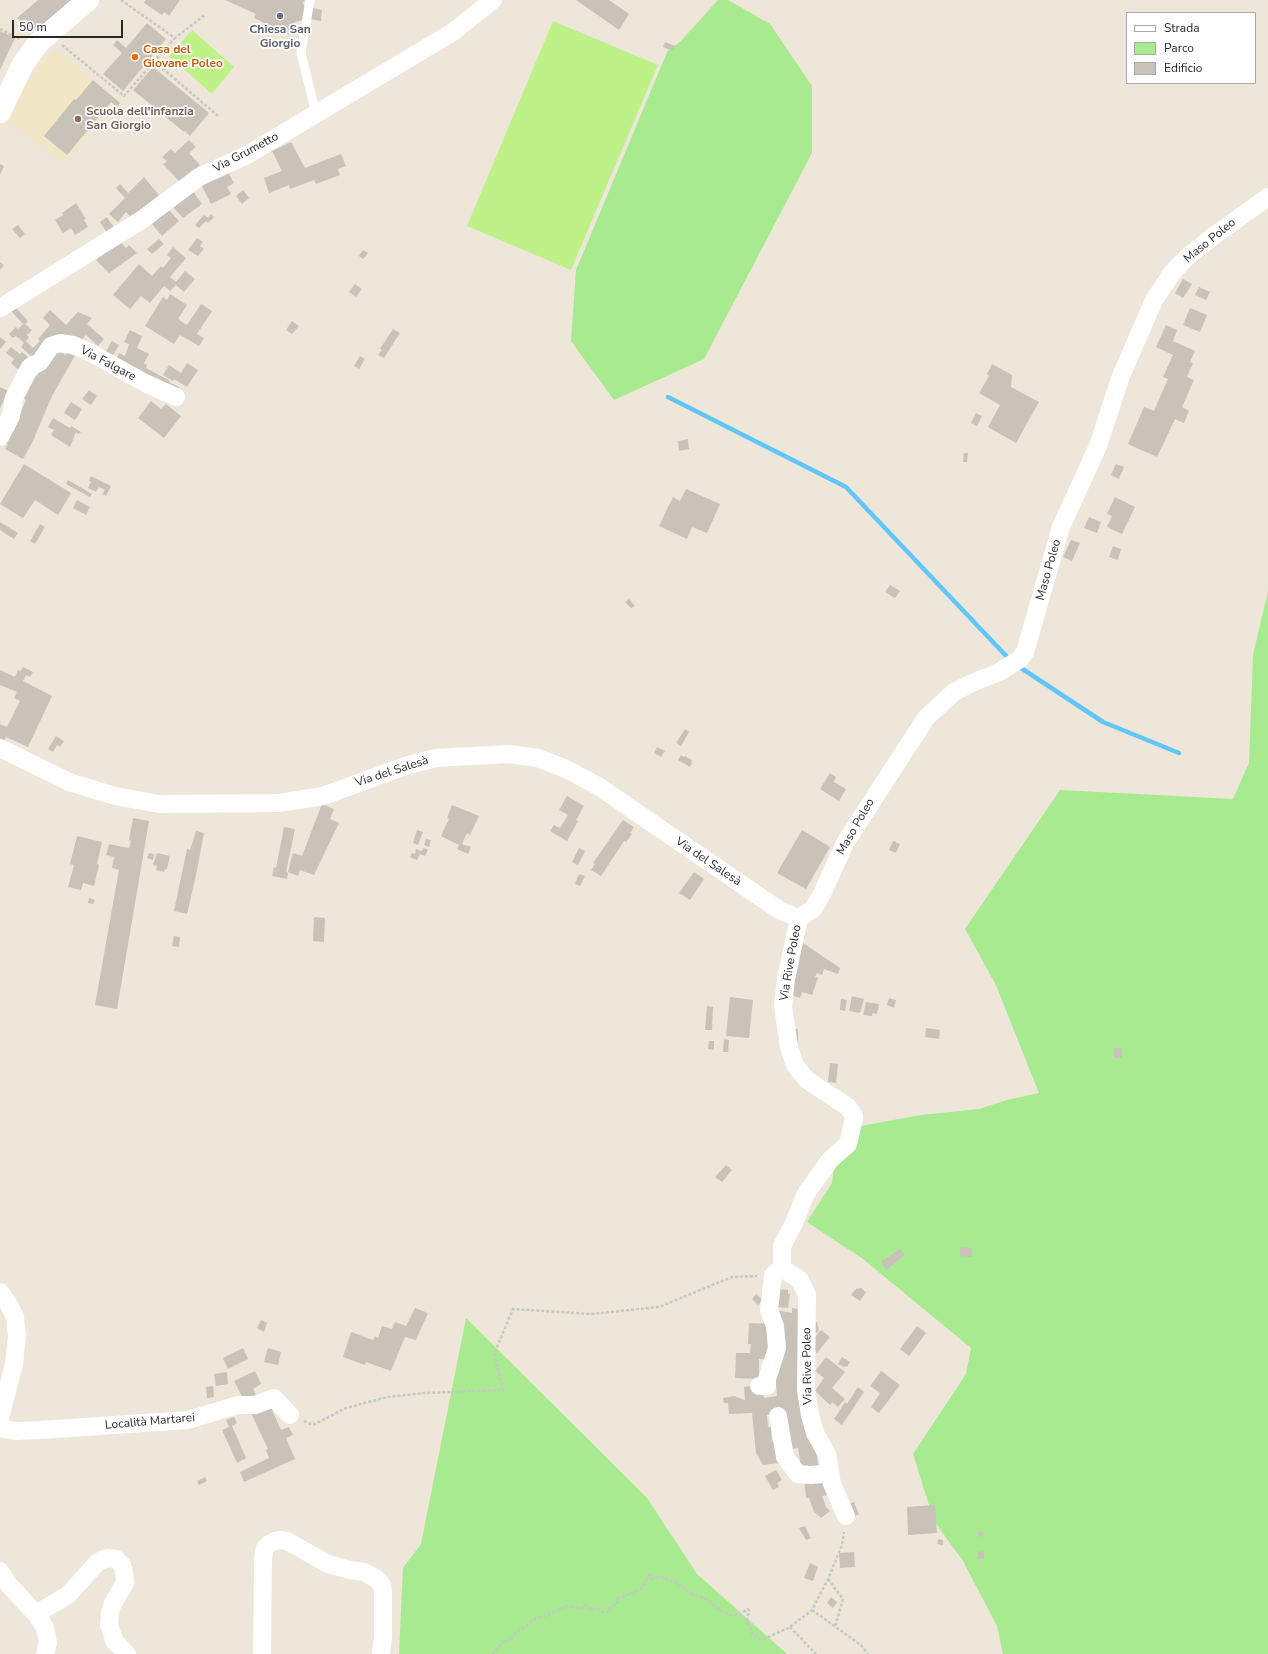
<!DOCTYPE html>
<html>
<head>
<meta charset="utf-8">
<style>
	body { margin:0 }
	#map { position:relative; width:1268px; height:1654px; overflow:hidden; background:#ede6d9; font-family:"Nunito Sans",sans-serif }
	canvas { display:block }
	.legend { position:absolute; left:1126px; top:12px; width:130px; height:72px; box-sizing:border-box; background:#fff; border:1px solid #a9a9a9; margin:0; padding:5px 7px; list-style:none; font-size:12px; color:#292929 }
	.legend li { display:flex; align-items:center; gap:8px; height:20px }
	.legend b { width:20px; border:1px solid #a9a9a9 }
	.scale { position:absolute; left:12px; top:20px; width:111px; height:18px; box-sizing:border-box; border:2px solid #292929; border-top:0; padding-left:5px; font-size:12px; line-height:14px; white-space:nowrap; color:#292929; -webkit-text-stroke:3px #fff; paint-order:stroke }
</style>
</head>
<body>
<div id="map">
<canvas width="1268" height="1654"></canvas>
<ul class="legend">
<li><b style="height:5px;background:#fff"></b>Strada</li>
<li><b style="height:11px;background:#a7ea8f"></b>Parco</li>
<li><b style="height:11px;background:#c8c2b9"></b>Edificio</li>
</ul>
<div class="scale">50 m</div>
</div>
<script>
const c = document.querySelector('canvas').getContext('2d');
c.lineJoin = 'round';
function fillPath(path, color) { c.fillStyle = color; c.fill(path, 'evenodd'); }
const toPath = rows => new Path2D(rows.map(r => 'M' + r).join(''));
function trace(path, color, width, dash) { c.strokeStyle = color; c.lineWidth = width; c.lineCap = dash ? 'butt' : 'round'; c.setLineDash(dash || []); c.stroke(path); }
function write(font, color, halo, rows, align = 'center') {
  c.font = font + ' "Nunito Sans",sans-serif'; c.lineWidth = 3.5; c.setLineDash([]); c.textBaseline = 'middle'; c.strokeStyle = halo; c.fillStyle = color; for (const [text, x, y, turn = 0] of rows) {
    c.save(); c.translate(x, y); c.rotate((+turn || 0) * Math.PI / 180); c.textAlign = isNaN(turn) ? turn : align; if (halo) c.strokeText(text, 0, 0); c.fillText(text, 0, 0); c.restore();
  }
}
const education = toPath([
	[0,24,4,28,31,39,15,38,0,70],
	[55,49,89,78,97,83,124,105,121,109,114,104,64,163,5,118,21,91,42,63]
]);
const green = toPath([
	[718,0,728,0,770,24,812,86,812,153,704,359,614,400,571,341,576,270,668,50,680,42],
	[1268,591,1268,1654,1003,1654,997,1626,963,1561,934,1521,913,1454,966,1374,971,1348,863,1259,807,1222,832,1183,835,1154,861,1126,921,1115,979,1109,1007,1100,1039,1093,996,985,965,929,1060,790,1233,799,1249,763,1253,655],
	[466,1318,647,1498,697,1574,787,1654,399,1654,403,1568,421,1544]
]);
const pitch = toPath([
	[553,21,658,65,571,270,467,226],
	[192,30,234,67,212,94,169,56]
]);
const stream = toPath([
	[668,397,846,487,1010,660],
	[1018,666,1103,722,1179,753]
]);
const building = toPath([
	[38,0,72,0,41,26,39,24,30,32,17,18],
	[146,0,180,0,169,16,164,12,162,15,144,3],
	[225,0,305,0,303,3,307,11,303,20,295,22,289,35,254,18,256,14],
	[576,0,609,0,629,14,619,30],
	[312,8,322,10,321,21,310,19],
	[147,23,166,39,123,91,103,74,122,53,113,45,117,40,126,48],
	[0,31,15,38,0,70],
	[665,42,675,46,673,51,663,47],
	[153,67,209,113,190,136,185,131,184,132,133,90],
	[93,80,120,103,117,107,111,102,67,155,44,136,74,99,76,100],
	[189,140,196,147,189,153,200,165,181,183,163,164,167,161,162,157,171,149,175,153],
	[291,142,305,168,341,154,346,166,338,169,340,175,316,184,314,180,290,189,289,185,269,193,264,178,282,171,272,151],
	[0,164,4,166,0,175],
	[228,172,234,183,227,187,231,194,211,204,202,186,199,188,208,179],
	[144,177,159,195,131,217,126,212,118,222,109,214,125,198,116,188,120,184,128,193],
	[192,190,202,204,183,218,171,205],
	[243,190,249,198,242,204,236,196],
	[76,203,86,219,84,220,88,227,75,235,71,228,63,233,55,220,63,215,62,213],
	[168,209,179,221,162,236,152,224],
	[211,214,214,217,208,223,206,221,199,228,195,225,204,215,208,218],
	[107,217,114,228,107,233,100,222],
	[18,225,25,234,20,238,12,229],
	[197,238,203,242,200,246,204,249,198,256,188,250],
	[159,239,164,244,152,254,147,249],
	[119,240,126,248,129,245,137,253,109,273,96,260],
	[173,247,186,258,170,277,176,282,185,271,195,279,184,292,176,285,170,291,164,286,150,303,141,296,130,309,113,295,139,264,152,276,161,266,163,268,171,258,167,255],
	[363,250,368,253,363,259,359,256],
	[0,262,4,265,0,270],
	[1183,279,1192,284,1183,298,1175,293],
	[355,284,362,289,356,297,349,292],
	[1199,287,1210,292,1206,300,1195,295],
	[170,294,187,305,178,319,187,325,201,304,212,311,197,334,204,338,199,346,180,335,174,344,145,326,163,297,167,300],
	[15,307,28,321,25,324,32,330,27,335,29,337,26,341,33,348,40,341,38,339,50,325,43,318,50,310,66,325,78,312,92,318,87,324,104,339,98,346,86,335,78,344,68,336,38,362,21,347,24,343,16,336,13,338,9,334,16,327,18,329,23,324,11,311],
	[1190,308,1207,315,1200,332,1183,325],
	[292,321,299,326,292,334,286,330],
	[1166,325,1177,330,1173,341,1195,351,1190,362,1193,363,1187,377,1194,380,1182,407,1189,411,1184,423,1175,419,1157,457,1128,444,1144,407,1154,411,1168,379,1163,377,1173,355,1156,347],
	[393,329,400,333,384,358,378,355,382,350,380,349],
	[130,330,142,336,137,348,149,354,144,363,147,365,146,368,170,381,169,382,179,387,174,396,114,364,119,353,125,356,129,344,124,342],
	[0,337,6,342,0,349],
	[112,341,119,345,112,357,105,353],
	[11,347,20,354,22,352,28,357,18,369,11,363,14,359,6,353],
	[53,348,66,355,70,348,77,352,52,396,32,443,23,459,5,449,8,444,3,442,8,432,12,434,26,400,23,398,33,374,37,376],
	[360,356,365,359,359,369,354,366],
	[187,363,198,370,187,387,174,379,173,381,163,375,169,365,181,373],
	[992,364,1012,375,1011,387,1039,402,1016,443,988,427,1000,405,979,393,989,376,987,374],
	[0,387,8,391,0,408],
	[89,390,97,396,91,405,82,399],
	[151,401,161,409,166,404,181,416,164,438,138,418],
	[71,402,82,409,75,420,64,413],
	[976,413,982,416,977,426,971,423],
	[53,418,70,428,71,426,81,432,79,434,76,432,70,447,51,435,54,430,48,427],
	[688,439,689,449,679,451,678,441],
	[964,453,968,453,967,462,963,462],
	[24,464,71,493,58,515,35,500,23,518,0,504],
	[1116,464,1124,467,1119,479,1111,475],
	[91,476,111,486,106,496,102,494,105,490,99,487,96,492,88,488,91,482,89,481],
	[68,480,92,494,90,497,66,484],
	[686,489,720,504,707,533,692,527,687,539,659,526,673,497,680,501],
	[1115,497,1135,507,1122,534,1107,527,1112,516,1107,514],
	[77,500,90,507,86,515,73,508],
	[1089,517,1101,522,1097,533,1084,528],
	[0,522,18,533,14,539,0,530],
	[40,524,45,527,35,544,30,541],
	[1071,540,1080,543,1072,561,1063,557],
	[1113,546,1121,549,1118,560,1109,557],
	[890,585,900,591,895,598,885,592],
	[629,599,635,606,631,608,625,602],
	[23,667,33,672,30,677,26,675,23,681,52,696,28,747,6,737,3,744,0,742,0,724,7,727,20,701,14,698,17,692,0,685,0,670,15,677,18,670,21,671],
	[685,729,689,732,681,746,676,743],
	[56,736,64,741,60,747,57,745,53,752,48,749],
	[657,747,665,751,661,757,654,753],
	[681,755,684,757,685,756,692,760,691,762,692,763,690,767,678,760],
	[830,773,836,777,834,782,846,789,839,801,820,789],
	[567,796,584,806,576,820,578,821,567,841,550,831,554,825,560,828,568,815,559,810],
	[322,804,334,809,330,819,339,823,314,875,300,870,298,876,288,872,293,853,302,856],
	[452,805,479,816,470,835,467,833,462,844,471,847,468,854,457,849,459,845,441,836,449,819,447,818],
	[133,818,149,821,117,1009,95,1005,119,870,112,868,114,857,106,855,109,844,129,848,131,841,129,840],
	[623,820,634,827,630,833,632,834,626,842,624,841,601,876,591,870,595,864,593,863],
	[284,827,295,829,286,872,288,873,287,879,272,876,274,867,276,868],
	[417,830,423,832,418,845,413,843],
	[802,830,830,847,806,889,777,873],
	[196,831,204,833,196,875,187,914,174,911,187,849,190,850],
	[77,836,102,842,97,864,99,865,94,886,83,883,81,890,68,887,74,865,70,864],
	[426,839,431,840,429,847,424,845],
	[893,841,900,844,896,853,889,850],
	[423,848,428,849,425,856,420,854,417,860,410,857,412,853,415,854,416,849,422,851],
	[579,848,585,851,578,865,572,862],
	[149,853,154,854,153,860,147,858],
	[157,853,170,856,167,869,165,869,164,872,156,870,157,866,153,865],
	[694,872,704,879,690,900,679,893],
	[579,874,585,876,580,886,575,884],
	[89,898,95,900,93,904,88,903],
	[314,917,325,918,324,942,313,941],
	[174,936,180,937,179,947,172,946],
	[803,943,840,968,838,974,824,969,822,975,817,973,815,977,818,978,812,995,802,992,800,998,785,993],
	[852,996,864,999,860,1013,849,1011],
	[730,997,753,1000,749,1038,726,1036],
	[889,998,896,1000,894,1008,887,1005],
	[841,999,847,1000,845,1011,840,1010],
	[866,1002,879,1004,877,1014,873,1013,872,1016,863,1015],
	[707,1006,713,1007,712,1030,705,1030],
	[926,1028,940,1030,939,1039,925,1037],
	[791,1029,798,1029,798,1042,791,1042],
	[724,1039,729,1040,728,1052,723,1052],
	[709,1041,714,1041,714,1050,708,1049],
	[1114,1048,1122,1048,1122,1058,1114,1058],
	[830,1063,838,1064,836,1083,828,1082],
	[726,1165,732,1170,722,1182,715,1177],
	[960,1247,972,1248,972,1257,960,1256],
	[900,1249,905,1255,886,1270,881,1262],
	[861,1288,866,1292,860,1301,851,1295,856,1289],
	[777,1289,788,1290,788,1294,790,1294,788,1308,775,1307],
	[756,1294,763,1300,758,1305,752,1299],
	[415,1308,428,1313,416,1340,405,1337,391,1371,366,1362,365,1365,343,1357,351,1332,373,1340,375,1336,378,1338,382,1326,392,1329,395,1322,406,1326],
	[792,1308,804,1310,814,1438,819,1471,802,1473,798,1448,786,1450,781,1413,767,1415,768,1427,771,1427,772,1441,775,1440,779,1463,763,1465,756,1453,752,1413,729,1414,728,1403,724,1403,723,1398,734,1396,745,1400,744,1387,754,1385,763,1391,764,1398,777,1396,775,1374,779,1373,776,1310,792,1313],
	[261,1320,267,1323,264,1332,257,1328],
	[811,1322,817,1322,819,1330,812,1338],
	[749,1323,771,1324,771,1359,759,1359,759,1379,735,1378,736,1353,750,1353,751,1344,748,1344],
	[917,1326,926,1333,909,1356,900,1349],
	[821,1330,830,1337,817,1353,808,1345],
	[243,1348,248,1359,228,1369,223,1358],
	[268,1348,281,1352,278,1365,264,1362],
	[826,1357,845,1372,832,1388,845,1399,838,1407,832,1402,830,1405,815,1391,824,1378,815,1371],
	[842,1357,850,1362,847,1367,845,1366,844,1367,838,1364],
	[255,1371,261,1384,253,1389,257,1397,245,1402,234,1381],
	[881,1371,900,1385,879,1413,871,1407,880,1393,870,1386],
	[227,1372,228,1384,216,1386,214,1374],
	[213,1386,214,1397,207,1398,206,1387],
	[858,1387,864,1392,842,1425,834,1419,845,1402,847,1404],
	[275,1402,277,1407,272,1410,281,1430,289,1427,293,1435,286,1438,295,1459,244,1482,240,1472,269,1458,266,1450,268,1449,251,1413],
	[234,1417,237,1423,232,1426,246,1458,237,1463,222,1430,229,1427,226,1420],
	[776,1470,782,1480,777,1483,779,1487,773,1490,765,1476],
	[826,1474,828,1495,822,1496,826,1507,830,1511,821,1518,814,1512,809,1498,806,1498,804,1477],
	[205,1477,207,1481,199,1485,197,1481],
	[854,1502,859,1514,855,1516,849,1504],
	[935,1505,937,1533,908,1535,907,1507],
	[805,1526,811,1538,806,1540,799,1528],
	[979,1531,984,1533,982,1537,977,1535],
	[938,1539,943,1540,943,1545,937,1544],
	[983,1551,984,1558,978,1559,978,1552],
	[854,1552,855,1567,840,1568,839,1553],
	[810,1563,818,1567,813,1581,804,1578],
	[831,1597,837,1602,833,1608,827,1603]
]);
const path = toPath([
	[121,0,175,38,205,15],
	[0,29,19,39],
	[62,45,124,96,175,38],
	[155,62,218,116],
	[304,1421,313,1425,346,1408,387,1397,425,1393,503,1390,494,1354,513,1309,591,1314,659,1307,732,1277,757,1276],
	[828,1579,843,1599,835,1627],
	[812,1610,861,1645,868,1654],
	[790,1627,816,1654],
	[492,1654,502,1643,511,1639,516,1632,527,1626,534,1619,545,1616,567,1606,582,1608,586,1605,591,1610,595,1608,603,1612,608,1612,611,1607,617,1605,617,1599,641,1589,650,1573,651,1579,662,1577,679,1584,689,1593,706,1599,721,1611,733,1616,739,1615,748,1609,749,1611,747,1620,753,1635,762,1640,790,1627,812,1610,828,1579,842,1545,844,1532]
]);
const lane = toPath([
	[310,0,301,53,316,114]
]);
const street = toPath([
	[0,308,143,219,199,177,247,155,453,32,493,0],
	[0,437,11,416,14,398,30,367,40,362,51,346,60,343,73,345,91,353,145,383,176,397],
	[0,748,69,782,115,796,159,804,279,803,323,796,408,765,436,758,509,754,538,758,566,769,598,786,779,910,799,918],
	[799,918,813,909,822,894,845,843,926,718,954,692,972,683,999,672,1020,659,1025,652,1061,527,1098,446,1121,376,1154,300,1172,273,1187,257,1215,235,1268,197],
	[782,1268,800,1280,807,1295,806,1390,810,1415,815,1433,827,1454,832,1484,846,1516],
	[0,1292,8,1303,15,1317,17,1335,14,1364,0,1418],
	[759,1386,767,1386,767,1379,777,1348,775,1326,769,1310,773,1275,782,1268,782,1246,794,1223,803,1200,807,1192,830,1160,848,1144,854,1119,854,1116,848,1107,807,1080,795,1065,789,1047,783,1006,786,979,799,918],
	[778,1416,785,1457,798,1474,811,1475,822,1474,829,1471],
	[0,1428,15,1431,41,1430,188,1420,238,1405,255,1405,274,1398,290,1415],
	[0,1571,9,1585,36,1614,45,1628,48,1643,45,1654],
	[36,1614,68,1595,98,1562,107,1558,116,1559,122,1565,124,1571,125,1583,113,1603,110,1612,109,1625,115,1642,127,1654],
	[262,1654,263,1559,265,1548,269,1544,275,1541,281,1540,287,1541,328,1564,350,1570,364,1572,377,1579,382,1585,383,1591,383,1637,381,1654]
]);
const secondary = toPath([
	[0,112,23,64,39,42,88,0]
]);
const markers = [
	[280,16,4,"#6b7280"],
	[135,57,4,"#e8710a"],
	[78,119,4,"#8d6e63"]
];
const worshipNames = [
	["Chiesa San",280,30],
	["Giorgio",280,44]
];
const foodNames = [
	["Casa del",143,50],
	["Giovane Poleo",143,64]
];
const educationNames = [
	["Scuola dell'infanzia",86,112],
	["San Giorgio",86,126]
];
const streetNames = [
	["Via Grumetto",246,153,-28],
	["Maso Poleo",1210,241,-39],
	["Via Falgare",108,364,28],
	["Maso Poleo",1049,570,-74],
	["Via del Salesà",392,772,-18],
	["Maso Poleo",856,827,-60],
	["Via del Salesà",708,862,34],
	["Via Rive Poleo",791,963,-80],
	["Via Rive Poleo",808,1366,-91],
	["Località Martarei",150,1422,-5]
];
fillPath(education, '#f1e6c6');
fillPath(green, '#a7ea8f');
fillPath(pitch, '#bef289');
trace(stream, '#60c6fb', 4.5);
fillPath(building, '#c8c2b9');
trace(path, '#c7c7c7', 2.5, [3, 2]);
trace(lane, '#fff', 9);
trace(street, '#fff', 18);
trace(secondary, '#fff', 22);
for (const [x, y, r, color] of markers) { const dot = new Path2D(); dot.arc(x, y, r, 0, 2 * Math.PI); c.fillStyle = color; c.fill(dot); trace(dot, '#fff', 1.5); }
write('bold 12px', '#5b616d', '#fff', worshipNames);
write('bold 12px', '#c56008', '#fff', foodNames, 'left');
write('bold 12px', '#785e54', '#fff', educationNames, 'left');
write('12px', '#292929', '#fff', streetNames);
</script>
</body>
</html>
